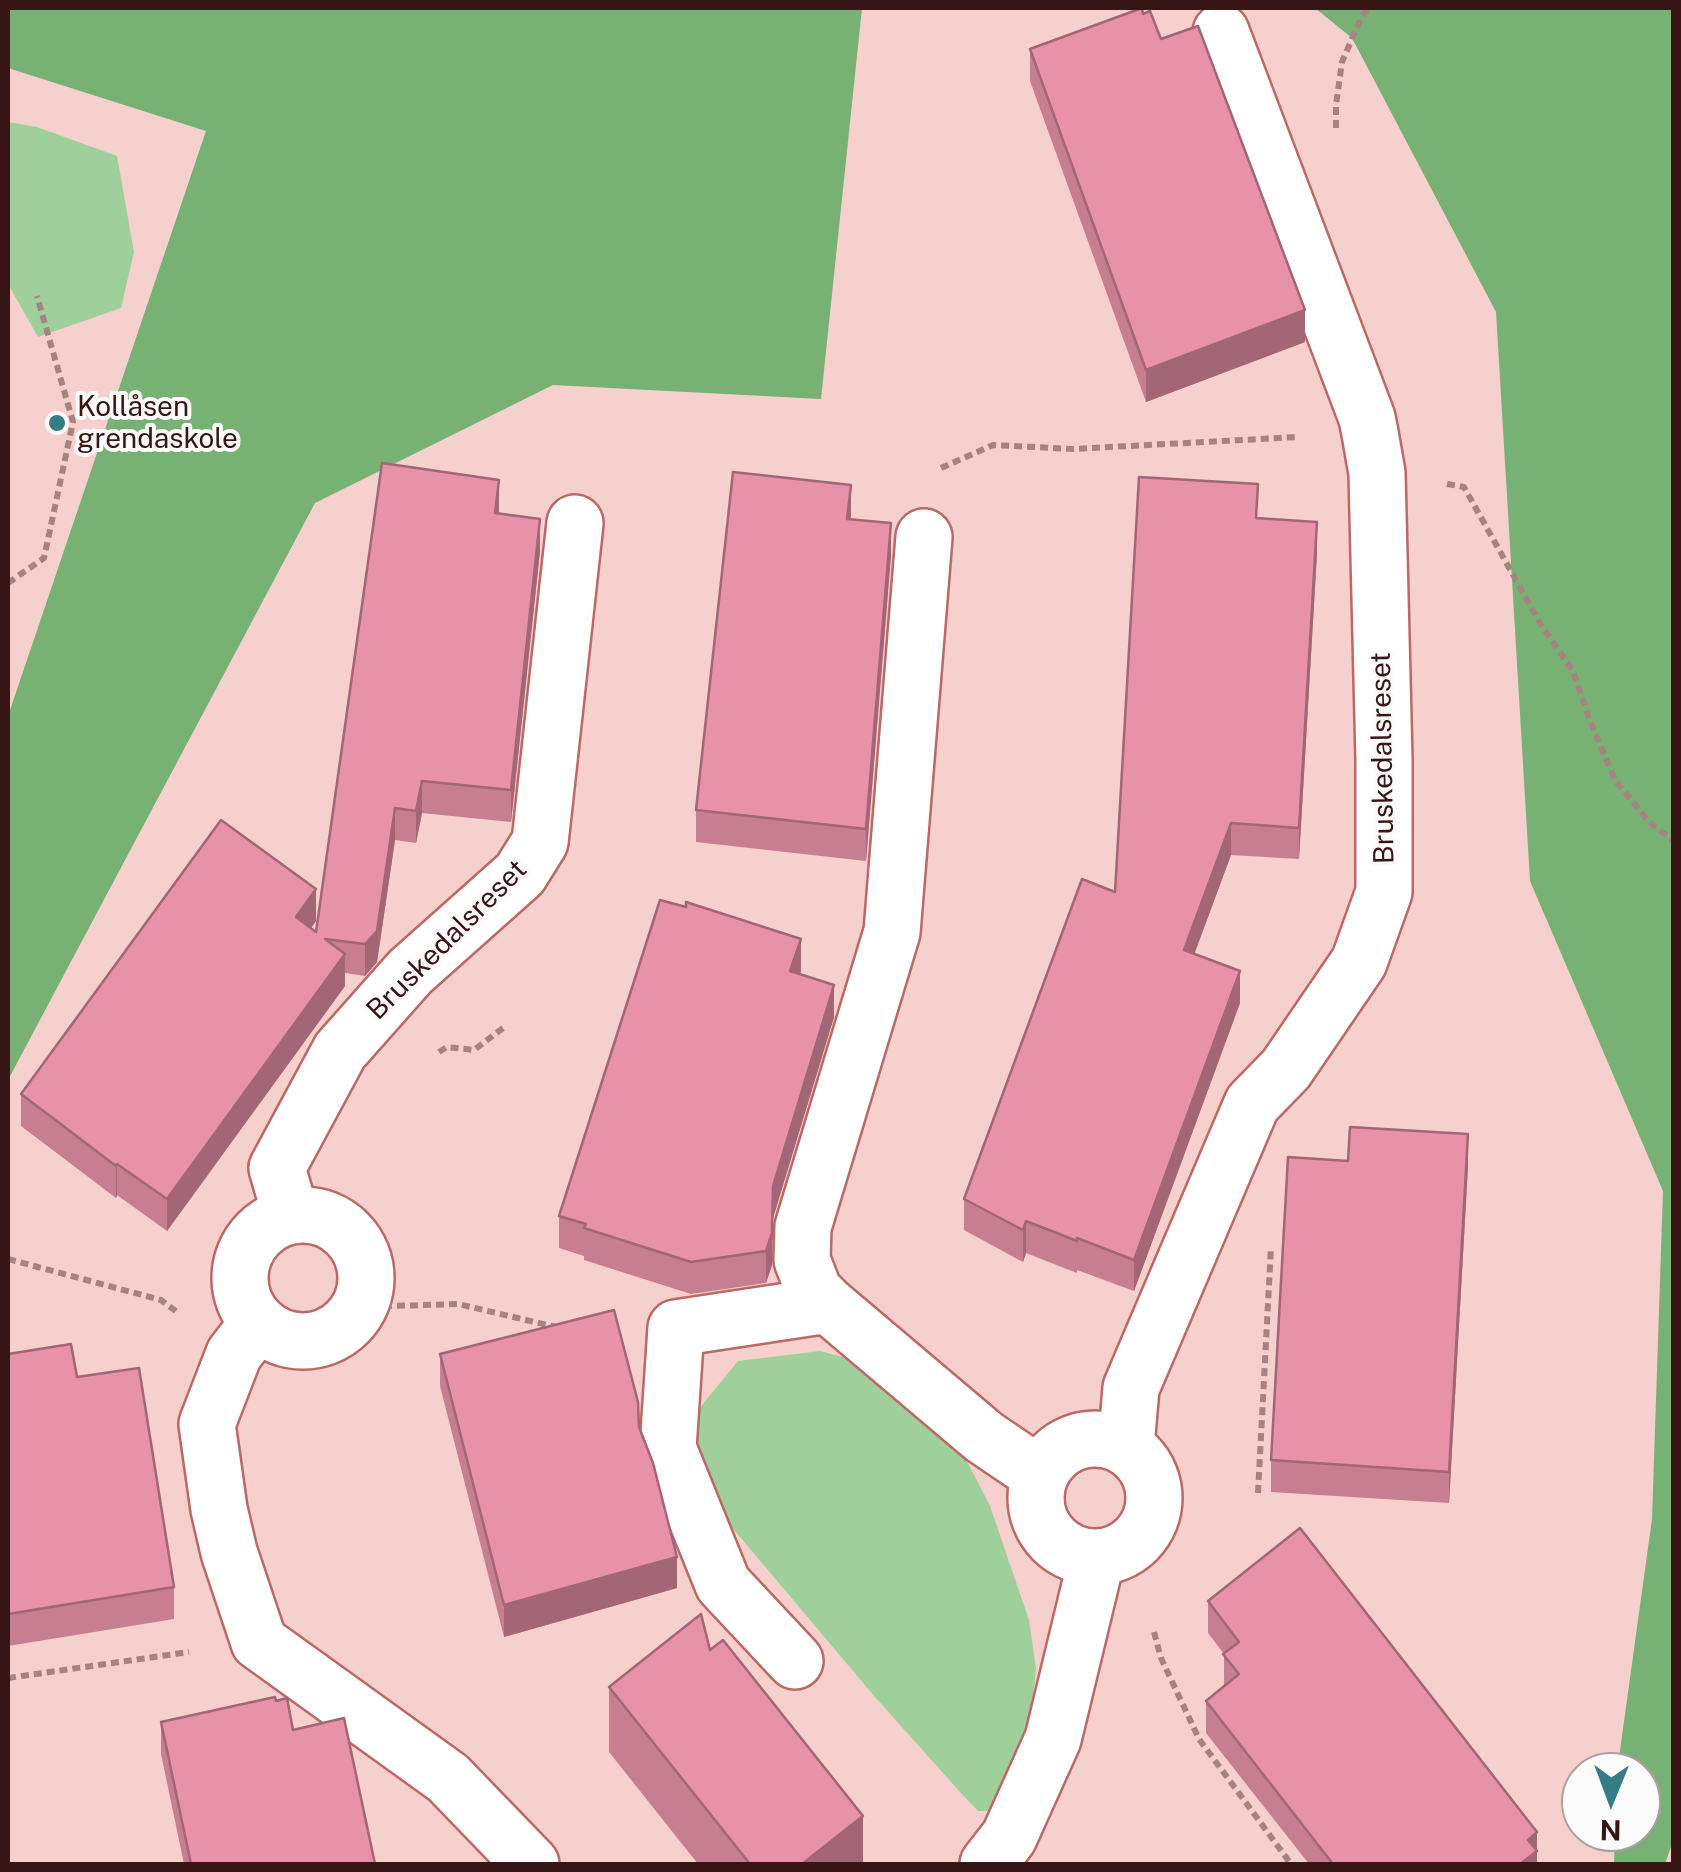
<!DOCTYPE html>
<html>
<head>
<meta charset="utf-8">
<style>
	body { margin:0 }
	#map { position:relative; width:1681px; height:1872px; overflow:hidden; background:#f5d0cd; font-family:"Public Sans",sans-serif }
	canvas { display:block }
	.frame { position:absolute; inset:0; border:10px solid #361514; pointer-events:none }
	.north { position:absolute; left:1561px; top:1752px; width:100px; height:100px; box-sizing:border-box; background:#fbfbfb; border:2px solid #ac9f9f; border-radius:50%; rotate:181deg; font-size:28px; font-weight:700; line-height:40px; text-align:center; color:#361514 }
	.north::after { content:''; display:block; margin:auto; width:35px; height:45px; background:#357d84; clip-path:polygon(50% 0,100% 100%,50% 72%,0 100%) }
</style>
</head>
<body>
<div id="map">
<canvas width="1681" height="1872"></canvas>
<div class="frame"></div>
<div class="north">N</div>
</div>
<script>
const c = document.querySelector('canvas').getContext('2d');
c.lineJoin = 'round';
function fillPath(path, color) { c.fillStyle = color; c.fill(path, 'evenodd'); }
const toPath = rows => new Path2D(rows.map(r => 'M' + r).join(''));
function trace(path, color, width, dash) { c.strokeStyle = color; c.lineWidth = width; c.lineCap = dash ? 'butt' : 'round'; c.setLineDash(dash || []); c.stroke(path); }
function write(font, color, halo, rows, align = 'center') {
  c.font = font + ' "Public Sans",sans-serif'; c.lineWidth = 8; c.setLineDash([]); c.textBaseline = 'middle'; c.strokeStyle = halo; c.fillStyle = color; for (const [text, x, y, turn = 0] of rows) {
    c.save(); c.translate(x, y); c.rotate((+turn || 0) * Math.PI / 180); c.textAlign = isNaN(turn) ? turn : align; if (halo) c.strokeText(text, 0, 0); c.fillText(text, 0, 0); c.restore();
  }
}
const green = toPath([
	[8,122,37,127,117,156,134,252,121,308,38,337,8,284],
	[820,1351,869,1364,955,1438,990,1506,1029,1620,1036,1668,1031,1718,1015,1764,995,1811,978,1811,960,1792,875,1697,713,1505,697,1447,693,1416,738,1361]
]);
const forest = toPath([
	[8,8,862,8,821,399,553,385,315,503,8,1080,8,716,206,131,8,68],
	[1315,8,1673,8,1674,1838,1665,1864,1614,1864,1615,1832,1641,1832,1641,1772,1617,1772,1652,1519,1663,1191,1530,881,1496,312,1352,38]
]);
const path = toPath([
	[1336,128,1336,105,1342,62,1361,18,1368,8],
	[941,468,993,445,1073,449,1298,437],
	[1447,484,1464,487,1541,625,1573,671,1590,721,1615,780,1649,822,1674,841],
	[8,583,44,558,73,422,37,296],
	[439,1052,447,1047,474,1050,503,1028],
	[8,1259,161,1300,177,1312],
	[358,1307,458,1304,556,1327],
	[1258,1493,1271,1247],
	[1154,1632,1161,1658,1199,1739,1291,1864],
	[8,1678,189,1652]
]);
const minor = toPath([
	[924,537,892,932,803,1227,802,1260,814,1291,828,1305,984,1437,1040,1475],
	'240 1278a63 63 0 1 1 126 0a63 63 0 1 1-126 0Z',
	[291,1216,277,1168,340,1051,410,972,520,874,540,842,575,523],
	[258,1323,234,1354,207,1424,219,1509,229,1552,259,1642,448,1778,531,1864],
	'1036 1498a59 59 0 1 1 118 0a59 59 0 1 1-118 0Z',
	[1126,1446,1131,1388,1252,1104,1286,1069,1359,962,1384,892,1384,760,1377,473,1370,433,1367,418,1221,32],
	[795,1661,723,1584,668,1448,676,1328,828,1305],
	[988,1864,1009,1837,1053,1739,1097,1557]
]);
const wall = toPath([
	[1143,14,1161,39,1305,342,1146,402,1030,81,1030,49],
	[1258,518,1317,553,1299,859,1231,855,1194,954,1240,1003,1134,1291,1077,1270,1077,1273,1026,1253,1023,1262,964,1230,964,1199,1115,892],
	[851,519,891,555,866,861,696,842,696,810],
	[540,551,511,822,422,813,416,843,395,840,377,962,365,976,345,973,345,986,167,1231,117,1195,116,1198,21,1126,21,1094,316,921,311,928,316,932],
	[801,971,799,974,834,1017,773,1218,772,1265,766,1283,691,1294,584,1260,584,1256,559,1248,559,1216],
	[1468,1166,1449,1503,1271,1492,1271,1460],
	[8,1354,77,1377,174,1587,174,1619,8,1646],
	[440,1354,639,1427,677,1588,504,1637,440,1386],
	[1208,1601,1537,1864,1309,1864,1206,1733,1206,1701,1224,1687,1224,1654,1208,1633],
	[710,1650,863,1864,698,1864,609,1752,609,1687],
	[161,1722,293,1730,375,1864,184,1864,161,1754]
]);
const shadedWall = toPath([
	[1305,310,1305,342,1146,402,1146,370],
	[499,480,499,512,495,544,495,513],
	[851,485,851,517,847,551,847,519],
	[540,519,540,551,511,822,511,790],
	[1317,522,1317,553,1299,859,1299,828],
	[891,523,891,555,866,861,866,829],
	[422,781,422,813,416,843,416,811],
	[395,808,395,840,377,962,365,976,365,944],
	[1231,823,1231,855,1184,982,1184,950],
	[316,889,316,921,296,949,296,917],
	[801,939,801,971,790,1003,790,971],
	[345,954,345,986,167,1231,167,1199],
	[1240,971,1240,1003,1134,1291,1134,1260],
	[834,985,834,1017,773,1218,772,1265,766,1283,766,1251,773,1186],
	[1468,1134,1468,1166,1449,1503,1449,1472],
	[117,1164,117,1195,116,1198,116,1166],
	[1026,1221,1026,1253,1023,1262,1023,1230],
	[677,1557,677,1588,504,1637,504,1605],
	[863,1816,863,1864,802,1864],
	[1537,1832,1537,1864,1520,1864,1528,1840]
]);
const building = toPath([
	[1142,8,1143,14,1150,11,1161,39,1198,26,1305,310,1146,370,1030,49,1142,8],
	[382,463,499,480,495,513,540,519,511,790,422,781,416,811,395,808,377,931,365,944,325,939,345,954,167,1199,117,1164,116,1166,21,1094,221,820,316,889,296,917,316,932,382,463],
	[733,472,851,485,847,519,891,523,866,829,696,810,733,472],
	[1139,477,1258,484,1256,518,1317,522,1299,828,1231,823,1184,950,1240,971,1134,1260,1077,1238,1077,1241,1026,1221,1023,1230,964,1199,1082,879,1115,892,1139,477],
	[660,900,686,907,686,902,801,939,790,971,834,985,773,1186,772,1233,766,1251,691,1262,584,1228,586,1224,559,1216,660,900],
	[1350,1127,1468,1134,1449,1472,1271,1460,1288,1157,1348,1161,1350,1127],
	[614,1310,638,1402,639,1427,653,1463,677,1557,504,1605,440,1354,614,1310],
	[71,1344,77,1377,139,1368,174,1587,8,1614,8,1354,71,1344],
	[1300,1528,1537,1832,1528,1840,1537,1851,1520,1864,1333,1864,1206,1701,1239,1674,1223,1654,1239,1642,1208,1601,1300,1528],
	[701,1614,710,1650,723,1640,863,1816,802,1864,750,1864,609,1687,701,1614],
	[275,1697,276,1701,287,1698,293,1730,344,1718,375,1864,191,1864,161,1722,275,1697]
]);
const markers = [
	[57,423,10,"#357d84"]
];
const poiNames = [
	["Kollåsen",77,407],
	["grendaskole",77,439]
];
const streetNames = [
	["Bruskedalsreset",1383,758,-91],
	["Bruskedalsreset",447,940,-45]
];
fillPath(green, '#9fd09c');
fillPath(forest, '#77b274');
trace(minor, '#bc6966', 60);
trace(path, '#a68280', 6, [8, 5]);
trace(minor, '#fff', 55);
fillPath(wall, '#c77e90');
fillPath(shadedWall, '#a26676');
fillPath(building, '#e792a8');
trace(building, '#a26676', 2.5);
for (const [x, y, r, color] of markers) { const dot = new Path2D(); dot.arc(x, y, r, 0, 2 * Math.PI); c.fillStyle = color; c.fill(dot); trace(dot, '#fbfbfb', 4); }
write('28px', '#361514', '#fbfbfb', poiNames, 'left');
write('28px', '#361514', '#fbfbfb', streetNames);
</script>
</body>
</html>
